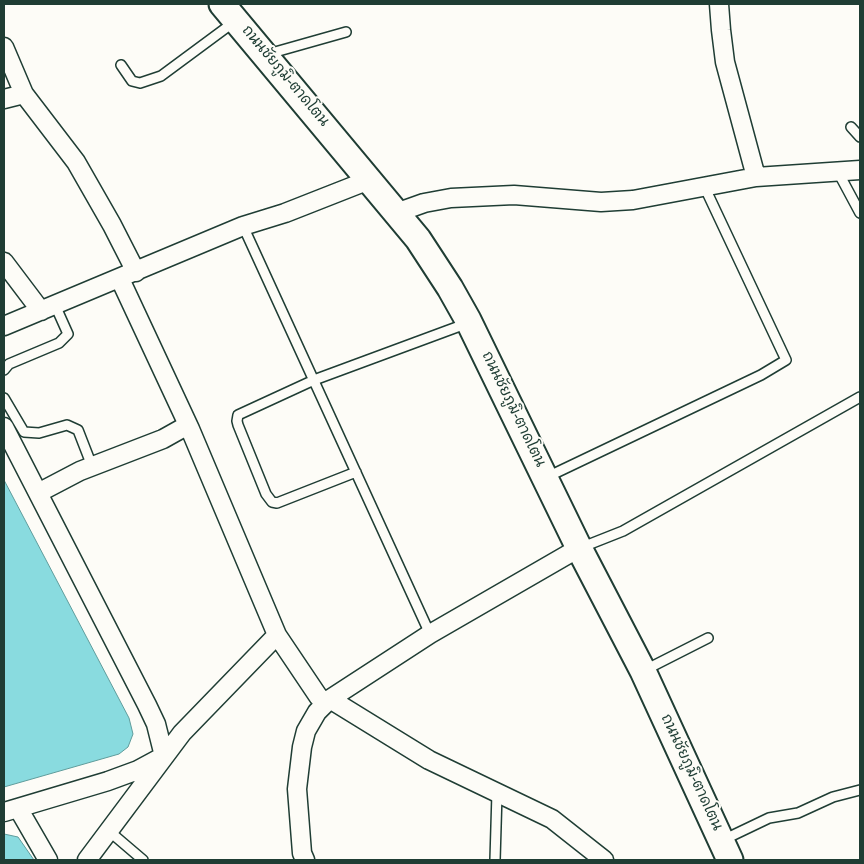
<!DOCTYPE html>
<html>
<head>
<meta charset="utf-8">
<style>
	body { margin:0 }
	#map { position:relative; width:864px; height:864px; overflow:hidden; background:#fdfcf7; font-family:"Gochi Hand",sans-serif }
	canvas { display:block }
	.frame { position:absolute; inset:0; border:5px solid #1f3d34; pointer-events:none }
</style>
</head>
<body>
<div id="map">
<canvas width="864" height="864"></canvas>
<div class="frame"></div>
</div>
<script>
const c = document.querySelector('canvas').getContext('2d');
c.lineJoin = 'round';
function fillPath(path, color) { c.fillStyle = color; c.fill(path, 'evenodd'); }
const toPath = rows => new Path2D(rows.map(r => 'M' + r).join(''));
function trace(path, color, width, dash) { c.strokeStyle = color; c.lineWidth = width; c.lineCap = dash ? 'butt' : 'round'; c.setLineDash(dash || []); c.stroke(path); }
function write(font, color, halo, rows, align = 'center') {
  c.font = font + ' "Gochi Hand","Playpen Sans Thai",sans-serif'; c.lineWidth = 4; c.setLineDash([]); c.textBaseline = 'middle'; c.strokeStyle = halo; c.fillStyle = color; for (const [text, x, y, turn = 0] of rows) {
    c.save(); c.translate(x, y); c.rotate((+turn || 0) * Math.PI / 180); c.textAlign = isNaN(turn) ? turn : align; if (halo) c.strokeText(text, 0, 0); c.fillText(text, 0, 0); c.restore();
  }
}
const water = toPath([
	[4,480,129,718,133,734,128,747,119,754,4,787,4,480],
	[4,834,18,837,34,860,4,860,4,834]
]);
const service = toPath([
	[268,54,346,32],
	[121,65,132,81,140,83,161,76,234,22],
	[851,127,860,137],
	[838,172,860,213],
	[243,226,430,634],
	[4,370,9,364,59,343,68,334,55,305],
	[4,398,24,432,39,433,67,425,78,430,92,466],
	[356,472,277,503,272,502,266,494,238,425,237,421,238,415,314,380,468,323],
	[545,478,761,375,786,360,705,188],
	[580,548,623,531,860,397],
	[645,670,708,638],
	[109,831,143,860],
	[723,840,769,818,798,813,833,797,860,790],
	[495,860,497,793]
]);
const minor = toPath([
	[719,4,721,30,725,62,756,177],
	[4,47,24,94,76,162,112,225,136,272],
	[4,99,24,94],
	[396,213,424,203,451,198,514,195,601,202,633,200,756,177,860,170],
	[4,262,41,311],
	[120,279,190,429,277,635,318,696,325,704],
	[4,326,243,226,285,213,369,180],
	[4,427,147,705,156,724,164,756,138,770,108,781,4,812],
	[38,493,80,471,163,439,188,425],
	[330,699,429,760,552,819,604,860],
	[18,808,48,860],
	[87,860,182,733,277,635],
	[305,860,302,853,297,789,302,747,306,731,317,712,330,699,430,634,579,548]
]);
const secondary = toPath([
	[222,4,418,239,450,288,468,320,579,548,643,671,730,860]
]);
const streetNames = [
	["ถนนชัยภูมิ-ตาดโตน",284,77,50],
	["ถนนชัยภูมิ-ตาดโตน",512,410,64],
	["ถนนชัยภูมิ-ตาดโตน",690,773,65]
];
fillPath(water, '#89dbdf');
trace(water, '#5f9c9b', 1);
trace(service, '#1f3d34', 12);
trace(minor, '#1f3d34', 21);
trace(secondary, '#1f3d34', 29);
trace(service, '#fdfcf7', 9);
trace(minor, '#fdfcf7', 18);
trace(secondary, '#fdfcf7', 25);
write('15px', '#1f3d34', '#fdfcf7', streetNames);
</script>
</body>
</html>
